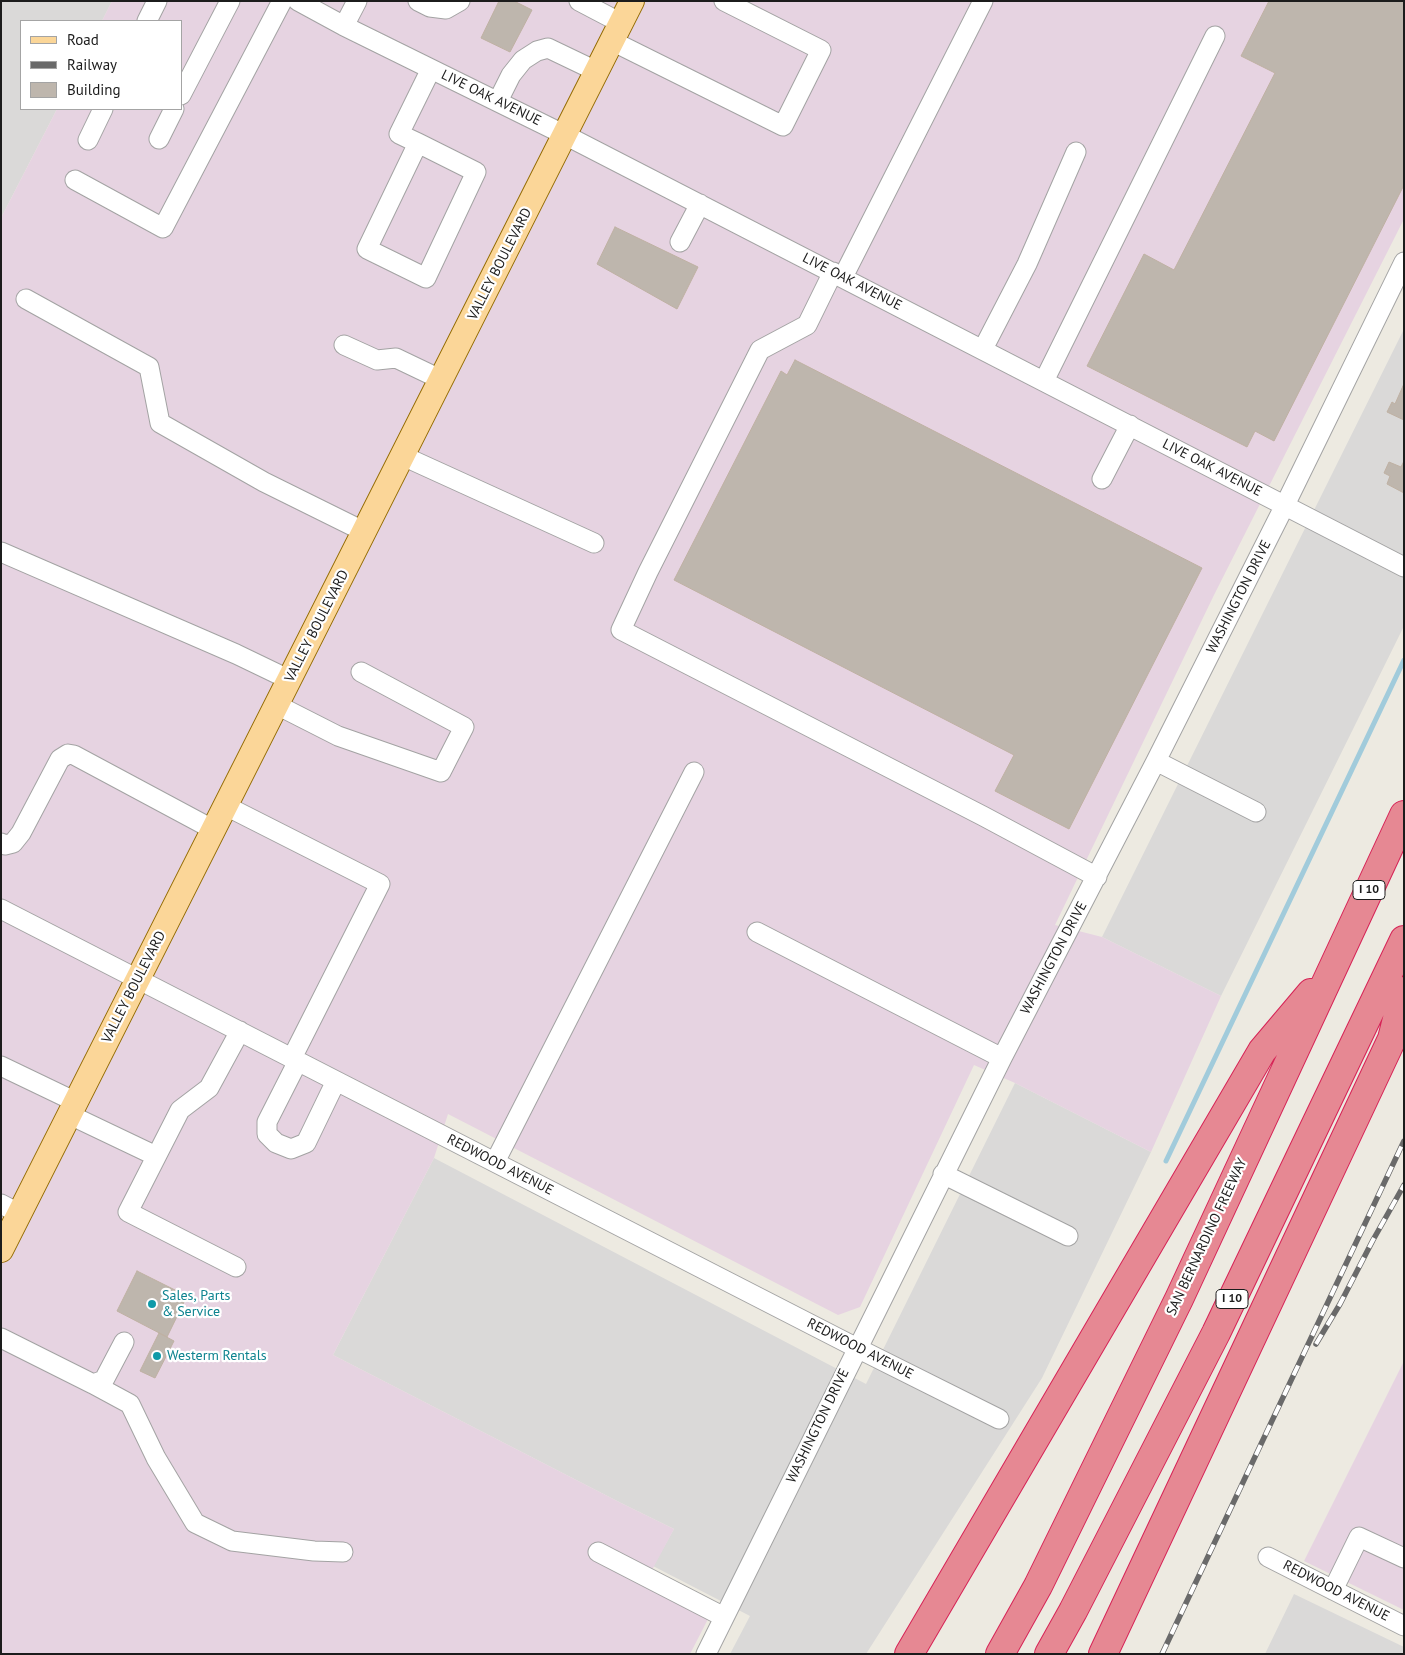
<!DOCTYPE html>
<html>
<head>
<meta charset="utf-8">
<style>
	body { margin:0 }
	#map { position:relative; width:1405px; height:1655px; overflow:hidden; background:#edeae1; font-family:"PT Sans",sans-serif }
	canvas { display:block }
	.frame { position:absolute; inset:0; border:2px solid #1c1c1c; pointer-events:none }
	.legend { position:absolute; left:20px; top:20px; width:162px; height:90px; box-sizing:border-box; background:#fff; border:1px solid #a4a4a4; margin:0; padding:6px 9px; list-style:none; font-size:15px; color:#1c1c1c }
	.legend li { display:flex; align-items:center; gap:10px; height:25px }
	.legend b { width:25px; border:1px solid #a4a4a4 }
</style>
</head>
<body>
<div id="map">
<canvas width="1405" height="1655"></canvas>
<div class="frame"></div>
<ul class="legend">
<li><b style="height:6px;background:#fbd698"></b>Road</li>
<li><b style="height:6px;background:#6a6a6a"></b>Railway</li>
<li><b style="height:14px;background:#beb6ad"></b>Building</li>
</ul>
</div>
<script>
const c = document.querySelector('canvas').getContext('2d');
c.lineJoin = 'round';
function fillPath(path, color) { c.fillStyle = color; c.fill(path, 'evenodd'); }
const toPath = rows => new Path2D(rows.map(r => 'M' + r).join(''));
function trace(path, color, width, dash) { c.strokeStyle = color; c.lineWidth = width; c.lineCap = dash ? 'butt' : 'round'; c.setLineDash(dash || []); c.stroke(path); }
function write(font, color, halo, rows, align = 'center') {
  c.font = font + ' "PT Sans",sans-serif'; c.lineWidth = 4.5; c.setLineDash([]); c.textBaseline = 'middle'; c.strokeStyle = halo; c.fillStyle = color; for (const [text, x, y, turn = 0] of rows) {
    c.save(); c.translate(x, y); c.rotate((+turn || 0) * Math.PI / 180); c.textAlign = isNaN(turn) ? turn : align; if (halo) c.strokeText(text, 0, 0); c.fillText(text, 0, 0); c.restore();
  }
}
const residential = toPath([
	[1,1,112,1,102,21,21,21,21,109,57,109,1,218],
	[1404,329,1404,626,1221,996,1102,937],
	[1015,1083,1151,1152,1042,1378,866,1654,730,1654,750,1616,653,1566,674,1529,621,1503,333,1355,434,1158,866,1384],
	[1294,1594,1404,1647,1404,1654,1265,1654]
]);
const industrial = toPath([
	[112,1,1404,1,1404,219,1214,595,1055,925,1102,937,1221,996,1151,1152,1015,1083,974,1065,860,1307,838,1315,448,1114,434,1158,333,1355,621,1503,674,1529,644,1585,708,1619,690,1654,1,1654,1,218,57,109,181,109,181,21,102,21],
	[1404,1361,1404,1610,1304,1561]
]);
const stream = toPath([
	[1166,1161,1404,660]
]);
const building = toPath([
	[499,1,514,1,532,10,510,52,481,38,499,1],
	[1269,1,1404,1,1404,185,1274,441,1255,431,1247,447,1087,366,1144,254,1174,270,1275,73,1241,56,1269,1],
	[615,227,698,267,677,309,597,264,615,227],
	[795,360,1202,568,1069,829,995,791,1014,755,674,580,781,371,787,375,795,360],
	[1403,386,1404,386,1404,420,1387,412,1392,402,1395,404,1403,386],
	[1404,461,1404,493,1387,484,1390,476,1384,473,1389,462,1401,467,1404,461],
	[137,1271,187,1296,167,1337,117,1311,137,1271],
	[159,1333,174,1341,155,1378,140,1371,159,1333]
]);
const minor = toPath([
	[298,1,344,26,565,135,1404,567],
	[418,1,430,7,446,9,460,1],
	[579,1,621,23],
	[147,21,157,1],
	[344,26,357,1],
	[612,41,783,126,821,50,724,1],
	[181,95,230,1],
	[498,101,511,75,523,60,537,51,548,48,596,71],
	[159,139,174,109],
	[88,140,103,109],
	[418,143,367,249,426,278,476,172,418,143,399,134,431,69],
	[75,180,163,228,282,1],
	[680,242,700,204],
	[833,272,807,325,760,350,648,572,621,630,983,816,1097,877],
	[843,277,983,1],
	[26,299,149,367,160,423,264,482,365,532],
	[344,345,377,360,396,358,442,380],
	[983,349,1027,264,1076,152],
	[1044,381,1215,36],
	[403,456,594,543],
	[1102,479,1130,425],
	[1,552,236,654,290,680],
	[277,705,338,736,441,772,464,727,361,672],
	[1156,761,1256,812],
	[226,806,380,884,292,1058],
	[1,843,5,845,13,843,21,833,60,759,68,754,74,755,214,830],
	[1,909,857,1348,999,1419],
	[757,932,1002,1058],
	[298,1061,267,1122,267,1134,276,1143,291,1149,306,1143,336,1081],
	[1,1066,76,1102],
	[70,1115,156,1156],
	[495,1162,694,772],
	[943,1174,1068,1236],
	[1,1204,20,1214],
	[236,1267,128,1212,180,1110,209,1088,240,1031],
	[1,1338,93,1384,104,1380,124,1342],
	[93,1384,130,1404,156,1458,195,1523,232,1541,314,1551,343,1552],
	[598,1552,724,1617],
	[1268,1557,1404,1626],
	[1333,1590,1359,1537,1404,1558],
	[706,1654,1002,1058,1156,761,1285,505,1404,262]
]);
const major = toPath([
	[1,1250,632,1]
]);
const highway = toPath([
	[909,1654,1262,1051,1311,993],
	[1000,1654,1038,1586,1179,1299,1404,815],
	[1049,1654,1073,1611,1216,1333,1404,940],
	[1103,1654,1392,1039,1404,991]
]);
const rail = toPath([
	[1316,1344,1340,1304,1373,1240,1404,1185],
	[1162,1654,1404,1141]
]);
const markers = [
	[152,1304,5,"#0f9aa8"],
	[157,1356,5,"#0f9aa8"]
];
const shields = [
	[1369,890,32],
	[1232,1299,32]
];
const shieldNames = [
	["I 10",1369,890],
	["I 10",1232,1299]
];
const streetNames = [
	["LIVE OAK AVENUE",491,98,26],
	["VALLEY BOULEVARD",500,264,-63],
	["LIVE OAK AVENUE",852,282,27],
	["LIVE OAK AVENUE",1212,468,27],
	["WASHINGTON DRIVE",1239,597,-63],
	["VALLEY BOULEVARD",317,626,-63],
	["WASHINGTON DRIVE",1054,958,-62],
	["VALLEY BOULEVARD",134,987,-63],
	["REDWOOD AVENUE",500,1165,27],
	["SAN BERNARDINO FREEWAY",1207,1237,-65],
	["REDWOOD AVENUE",860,1349,27],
	["WASHINGTON DRIVE",818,1426,-64],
	["REDWOOD AVENUE",1336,1591,27]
];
const cultureNames = [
	["Sales, Parts",162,1296],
	["& Service",162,1312],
	["Westerm Rentals",167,1356]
];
fillPath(residential, '#dad9d8');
fillPath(industrial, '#e6d3e1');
trace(stream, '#a1cbdb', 5);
fillPath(building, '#beb6ad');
trace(building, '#bfb1a3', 1);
trace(minor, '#a3a3a3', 21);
trace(major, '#936b00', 26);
trace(highway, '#d62356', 30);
trace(minor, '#fff', 19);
trace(major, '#fbd698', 24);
trace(highway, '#e68893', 28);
trace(rail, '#6a6a6a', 5.5);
trace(rail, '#fff', 4, [11]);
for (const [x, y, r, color] of markers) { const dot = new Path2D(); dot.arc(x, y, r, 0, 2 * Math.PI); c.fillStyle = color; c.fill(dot); trace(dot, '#fff', 2); }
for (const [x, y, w] of shields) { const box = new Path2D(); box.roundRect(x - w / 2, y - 9.5, w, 19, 4); c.fillStyle = '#fff'; c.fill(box); trace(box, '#1c1c1c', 1); }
write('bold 12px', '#1c1c1c', null, shieldNames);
write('14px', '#1c1c1c', '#fff', streetNames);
write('14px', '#0d838f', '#fff', cultureNames, 'left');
</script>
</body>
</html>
